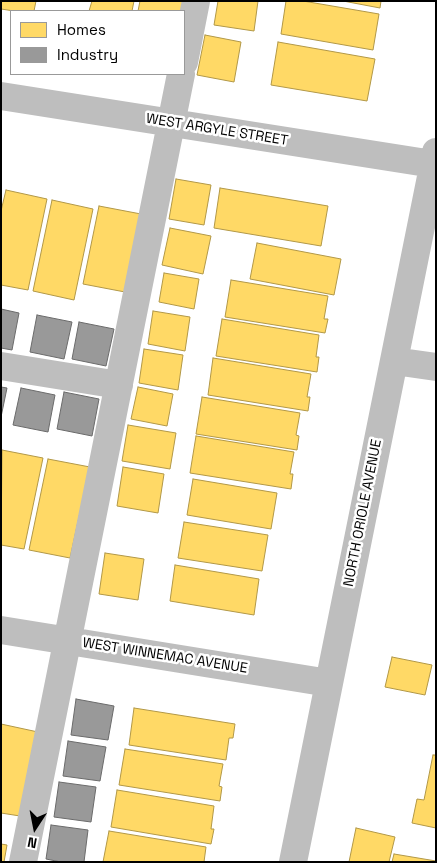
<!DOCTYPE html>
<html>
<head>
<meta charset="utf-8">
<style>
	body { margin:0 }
	#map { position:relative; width:437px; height:863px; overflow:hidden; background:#fff; font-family:"Space Grotesk",sans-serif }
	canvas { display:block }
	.frame { position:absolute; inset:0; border:2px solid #000; pointer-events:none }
	.legend { position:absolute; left:10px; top:10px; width:175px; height:65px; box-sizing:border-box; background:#fff; border:1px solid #999; margin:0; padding:6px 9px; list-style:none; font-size:15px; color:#000 }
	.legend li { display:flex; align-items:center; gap:10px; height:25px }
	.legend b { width:25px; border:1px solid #999 }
	.north { position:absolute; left:10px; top:803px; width:50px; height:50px; -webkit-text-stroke:4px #fff; paint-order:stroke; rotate:191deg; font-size:14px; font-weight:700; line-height:20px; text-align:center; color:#000 }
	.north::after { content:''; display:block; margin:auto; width:18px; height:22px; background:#000; clip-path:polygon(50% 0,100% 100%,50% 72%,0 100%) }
</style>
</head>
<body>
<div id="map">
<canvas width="437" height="863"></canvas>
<div class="frame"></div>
<ul class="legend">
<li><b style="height:14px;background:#ffd966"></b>Homes</li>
<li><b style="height:14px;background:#999"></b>Industry</li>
</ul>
<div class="north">N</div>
</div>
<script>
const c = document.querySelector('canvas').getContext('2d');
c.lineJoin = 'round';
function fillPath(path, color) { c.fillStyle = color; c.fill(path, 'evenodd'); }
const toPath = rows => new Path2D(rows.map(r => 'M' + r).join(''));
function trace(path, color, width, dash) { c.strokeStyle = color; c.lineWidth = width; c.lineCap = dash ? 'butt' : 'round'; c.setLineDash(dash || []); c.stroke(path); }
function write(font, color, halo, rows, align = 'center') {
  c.font = font + ' "Space Grotesk",sans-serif'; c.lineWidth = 5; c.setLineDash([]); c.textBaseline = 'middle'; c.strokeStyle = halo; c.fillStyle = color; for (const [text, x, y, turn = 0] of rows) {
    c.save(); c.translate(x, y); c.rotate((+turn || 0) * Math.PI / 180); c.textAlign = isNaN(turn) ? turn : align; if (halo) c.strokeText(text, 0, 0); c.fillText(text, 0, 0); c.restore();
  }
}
const homes = toPath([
	[1,1,36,1,34,11,14,11,1,9,1,1],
	[92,1,134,1,132,11,89,11,92,1],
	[140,1,183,1,181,11,138,11,140,1],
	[218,1,258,1,254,31,214,25,218,1],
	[286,1,303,1,379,14,373,50,281,34,286,1],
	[343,1,381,1,380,8,343,1],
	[205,35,241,42,234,82,197,75,205,35],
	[278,42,375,59,367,101,271,85,278,42],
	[176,179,211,185,204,225,169,219,176,179],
	[220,188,328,206,321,246,214,228,220,188],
	[6,190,47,199,28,290,1,285,1,211,6,190],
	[52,200,93,209,74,300,33,291,52,200],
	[99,206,141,214,125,292,83,284,99,206],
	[170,228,211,236,203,274,162,265,170,228],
	[257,243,341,259,334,295,250,279,257,243],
	[164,273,199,279,194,309,159,302,164,273],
	[231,280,328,296,324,319,328,319,325,333,225,317,231,280],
	[153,311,190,317,185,351,148,344,153,311],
	[222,319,319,335,316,357,319,357,317,372,216,356,222,319],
	[144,349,183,355,178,390,139,383,144,349],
	[213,358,311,374,307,397,310,397,308,411,208,395,213,358],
	[138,387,173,394,167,426,131,419,138,387],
	[202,397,300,413,296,435,299,436,297,450,196,434,202,397],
	[128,425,176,433,170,469,122,461,128,425],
	[196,436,294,452,290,474,293,474,291,489,190,473,196,436],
	[2,450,43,458,24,549,1,545,2,450],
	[48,459,90,467,70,558,29,550,48,459],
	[123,467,164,474,158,513,117,506,123,467],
	[193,479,277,493,271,529,187,515,193,479],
	[184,522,268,535,262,571,178,558,184,522],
	[105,553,144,559,138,600,99,594,105,553],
	[175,565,259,579,254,615,170,601,175,565],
	[392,657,432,665,425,695,385,687,392,657],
	[134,708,235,724,233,738,229,738,226,760,129,745,134,708],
	[1,724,38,732,20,816,1,813,1,724],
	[125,749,223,764,219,786,222,787,220,801,119,785,125,749],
	[433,755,436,755,436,828,412,823,417,799,424,800,433,755],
	[117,790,214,806,211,829,214,829,211,844,111,827,117,790],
	[356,828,395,837,389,862,349,862,356,828],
	[109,831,206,847,204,862,103,862,109,831],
	[1,844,7,845,4,862,1,862,1,844],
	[394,854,436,861,436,862,392,862,394,854]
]);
const industry = toPath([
	[1,309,19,313,12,350,1,348,1,309],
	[37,315,72,322,64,359,30,352,37,315],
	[79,322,114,329,106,366,72,359,79,322],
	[1,387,7,388,1,417,1,387],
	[21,388,55,395,48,432,13,425,21,388],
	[64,392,99,399,92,436,57,429,64,392],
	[76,699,114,706,108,740,71,735,76,699],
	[68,741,106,747,100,781,63,776,68,741],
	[59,782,96,787,91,822,54,817,59,782],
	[51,825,88,830,84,862,61,862,46,859,51,825]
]);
const minor = toPath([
	[184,62,196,1],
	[1,96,433,164],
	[394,361,436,367],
	[1,366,119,385],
	[1,630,329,683],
	[23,862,181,74],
	[293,862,436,152]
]);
const streetNames = [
	["WEST ARGYLE STREET",217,130,9],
	["NORTH ORIOLE AVENUE",363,513,-79],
	["WEST WINNEMAC AVENUE",165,656,9]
];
fillPath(homes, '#ffd966');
trace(homes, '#b29847', 1);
fillPath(industry, '#999');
trace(industry, '#6b6b6b', 1);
trace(minor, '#bebebe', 28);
write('14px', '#000', '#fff', streetNames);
</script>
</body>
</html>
